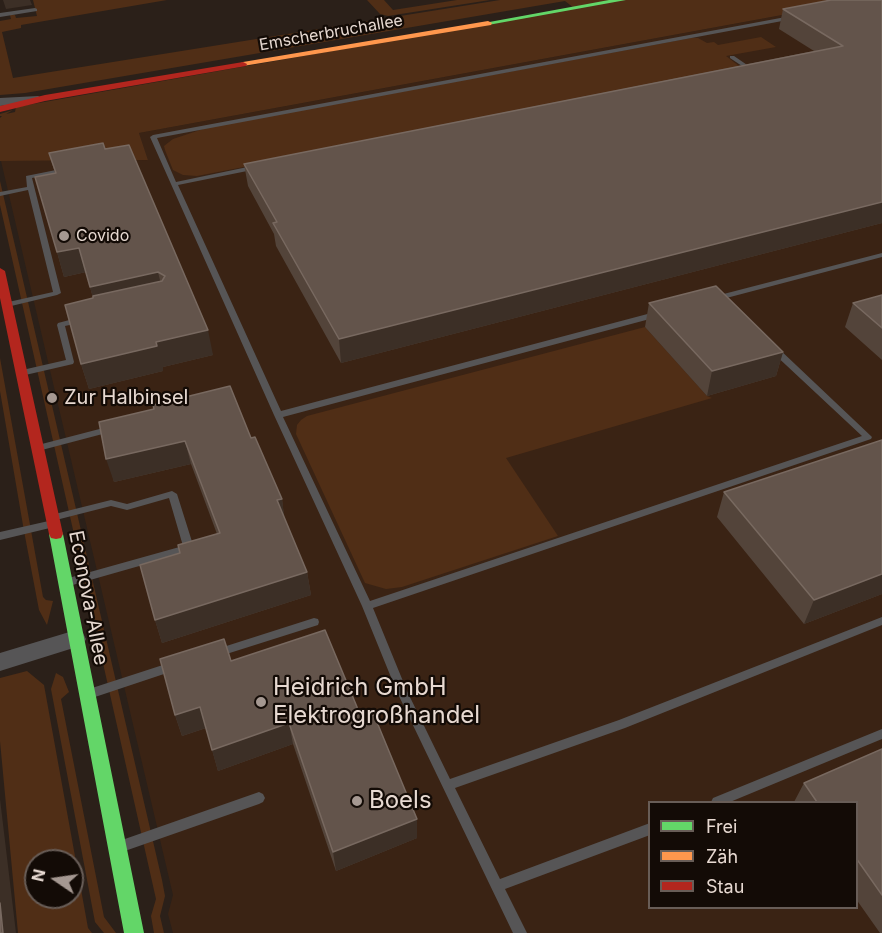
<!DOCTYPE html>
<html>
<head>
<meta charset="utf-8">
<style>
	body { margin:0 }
	#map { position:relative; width:882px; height:933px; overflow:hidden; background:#2b2019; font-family:Inter,sans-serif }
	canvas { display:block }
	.legend { position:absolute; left:648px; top:801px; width:210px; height:108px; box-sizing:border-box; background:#130b06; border:2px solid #685d57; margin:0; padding:8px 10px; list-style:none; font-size:18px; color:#e7d9d1 }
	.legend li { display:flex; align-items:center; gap:12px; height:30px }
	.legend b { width:30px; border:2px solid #685d57 }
	.north { position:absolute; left:24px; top:849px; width:60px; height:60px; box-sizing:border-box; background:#130b06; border:2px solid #685d57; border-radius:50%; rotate:283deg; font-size:16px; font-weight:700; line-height:24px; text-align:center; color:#e7d9d1 }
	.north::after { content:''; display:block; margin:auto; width:21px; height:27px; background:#a59891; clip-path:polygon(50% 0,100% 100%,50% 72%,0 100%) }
</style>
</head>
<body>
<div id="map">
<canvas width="882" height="933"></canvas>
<ul class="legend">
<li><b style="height:8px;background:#63d668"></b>Frei</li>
<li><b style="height:8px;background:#ff974d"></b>Zäh</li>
<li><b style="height:8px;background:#b3261e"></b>Stau</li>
</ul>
<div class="north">N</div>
</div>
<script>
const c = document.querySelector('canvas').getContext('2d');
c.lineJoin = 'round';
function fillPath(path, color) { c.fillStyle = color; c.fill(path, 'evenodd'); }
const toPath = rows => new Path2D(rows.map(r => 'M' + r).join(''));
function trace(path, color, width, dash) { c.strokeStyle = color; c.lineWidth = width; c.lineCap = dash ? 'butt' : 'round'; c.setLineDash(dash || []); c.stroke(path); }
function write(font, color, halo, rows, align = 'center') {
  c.font = font + ' Inter,sans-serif'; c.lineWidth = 4.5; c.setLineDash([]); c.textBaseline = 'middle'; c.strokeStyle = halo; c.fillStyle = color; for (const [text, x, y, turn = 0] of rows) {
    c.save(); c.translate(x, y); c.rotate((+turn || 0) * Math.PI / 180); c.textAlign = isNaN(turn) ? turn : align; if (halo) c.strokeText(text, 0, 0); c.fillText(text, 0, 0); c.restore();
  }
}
const built = toPath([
	[864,0,882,0,882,933,173,933,168,914,173,895,1,161,148,160,139,133],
	[650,802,856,802,856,908,650,908]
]);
const green = toPath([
	[33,0,167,0,21,25,21,28,2,32,13,78,500,0,864,0,139,133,148,160,0,161,0,118,2,116,0,116,0,114,13,110,6,114,15,112,16,107,574,8,565,1,25,93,0,95,0,21,11,19,10,15,15,15,16,18,37,16],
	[367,0,384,0,393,10,457,0,490,0,388,16,380,14],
	[761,37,776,47,726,56,739,66,249,166,197,176,183,175,173,170,165,150,164,146,173,139,206,128,691,38,698,38,707,43,714,42,718,45],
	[0,181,162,880,165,896,160,916,164,933,154,933,151,916,156,899,0,205],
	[645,327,707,396,712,398,506,458,558,536,402,587,386,589,365,583,296,434,297,425,301,420,307,416],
	[0,358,43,597,46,600,53,601,47,625,39,610,24,531,0,391],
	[27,671,44,685,88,928,92,933,18,933,0,741,0,678],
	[36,861,72,861,72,897,36,897],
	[56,673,63,677,69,692,61,699,104,917,116,933,104,933,95,922,51,689]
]);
const lane = toPath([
	[35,8,37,9,37,11,0,17,0,13,35,8],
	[791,16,793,17,793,19,157,138,176,182,257,165,260,167,257,169,178,185,281,411,655,312,658,312,662,314,661,316,283,417,370,601,862,436,771,351,770,349,771,347,777,347,872,437,871,439,373,608,407,691,450,779,619,720,882,617,882,625,625,728,455,788,500,879,650,823,650,835,505,889,527,933,513,933,397,692,362,606,274,415,150,137,153,135,791,16],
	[730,56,734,56,753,69,742,71,742,69,745,68,730,58,730,56],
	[56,170,59,172,58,173,32,178,61,293,57,295,7,307,4,307,4,303,53,292,28,190,0,196,0,192,27,187,26,176,56,170],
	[882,253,882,257,715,301,711,299,712,297,882,253],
	[77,318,83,318,84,320,83,322,65,326,74,362,73,364,21,376,18,375,17,373,18,371,66,360,57,325,58,323,77,318],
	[111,426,115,429,114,431,38,451,34,448,38,445,111,426],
	[172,491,177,494,194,548,192,551,69,586,65,585,64,582,65,579,183,546,169,498,127,510,111,506,56,520,59,523,57,526,54,527,0,540,0,532,53,520,50,517,52,515,55,514,111,500,127,504,172,491],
	[314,618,318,619,319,622,318,625,217,657,213,656,212,653,213,650,217,649,314,618],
	[172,662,176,664,177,667,176,670,89,699,85,697,84,694,85,691,89,689,172,662],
	[882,729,882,739,730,802,711,802,713,798,882,729],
	[259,792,263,794,265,798,263,802,259,804,122,852,118,850,116,846,118,842,122,840,259,792]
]);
const street = toPath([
	[38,96,44,99,42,101,0,106,0,98,38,96],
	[76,630,83,633,86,639,83,645,0,671,0,653,76,630]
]);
const fast = toPath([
	[609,0,626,0,488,25,484,23,609,0],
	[56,529,61,530,63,534,144,933,124,933,49,534,51,530,56,529]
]);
const slow = toPath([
	[488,21,492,23,491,25,243,66,239,64,243,62,488,21]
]);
const jam = toPath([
	[243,62,247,64,246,66,45,101,0,112,0,106,45,95,243,62],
	[0,268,5,271,63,534,61,538,56,539,51,538,49,534,0,298,0,268]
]);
const wall = toPath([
	[882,0,882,223,341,363,276,246,274,234,248,186,244,164,814,51,779,29,783,9],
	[105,149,213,355,163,367,163,371,89,389,81,364,93,298,86,272,64,277,57,252,55,173,49,153],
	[882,295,882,360,845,327,853,303],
	[649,303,783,352,776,376,707,396,645,327],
	[99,422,251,438,282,499,284,517,307,572,311,595,162,643,155,620,180,553,217,534,191,464,114,482],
	[882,440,882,594,804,624,717,517,724,492],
	[231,661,362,719,417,819,417,838,336,871,293,744,218,771,206,728,182,736,175,715],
	[882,749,882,933,880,933,856,899,856,802,794,802,804,783]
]);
const shadedWall = toPath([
	[3,0,30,0,32,5,6,9],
	[882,202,882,223,341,363,339,339],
	[79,248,86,272,64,277,57,252],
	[158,272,164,297,97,312,90,287],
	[208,330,213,355,163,367,163,371,89,389,81,364,156,342],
	[783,352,776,376,707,396,712,371],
	[185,441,191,464,114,482,106,459],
	[282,499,285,522,277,500],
	[307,572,311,595,162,643,155,620],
	[882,574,882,594,804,624,814,600],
	[200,707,206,728,182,736,175,715],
	[289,723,293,744,218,771,212,750],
	[0,799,16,933,3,933,0,903],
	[417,819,417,838,336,871,333,852]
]);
const building = toPath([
	[831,0,882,0,882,202,339,339,273,223,277,222,244,164,843,46,783,9,831,0],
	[103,143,105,149,129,145,208,330,156,342,157,346,81,364,65,305,93,298,93,296,162,281,165,276,158,272,90,287,79,248,57,252,35,177,56,173,49,153,103,143],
	[716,286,783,352,712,371,649,303,716,286],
	[882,295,882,328,853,303,882,295],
	[230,386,251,438,255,437,282,499,277,500,307,572,155,620,140,565,180,553,178,545,220,533,185,441,106,459,99,422,154,409,153,405,230,386],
	[882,440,882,574,814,600,724,492,882,440],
	[325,630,362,719,374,715,417,819,333,852,289,723,212,750,200,707,175,715,160,659,224,639,231,661,325,630],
	[882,749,882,895,856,858,856,802,817,802,804,783,882,749],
	[0,903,3,933,0,933,0,903]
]);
const markers = [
	[64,236,6,"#a59891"],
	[52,398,6,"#a59891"],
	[261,702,6,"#a59891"],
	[357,801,6,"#a59891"]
];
const farStreetnames = [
	["Emscherbruchallee",331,33,-10]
];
const farPoinames = [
	["Covido",76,236]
];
const poiNames = [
	["Zur Halbinsel",64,398]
];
const streetNames = [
	["Econova-Allee",88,598,79]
];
const nearPoinames = [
	["Heidrich GmbH",273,688],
	["Elektrogroßhandel",273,716],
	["Boels",369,801]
];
fillPath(built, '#3a2314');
fillPath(green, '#502e16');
fillPath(lane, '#565556');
fillPath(street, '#565556');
fillPath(fast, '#63d668');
fillPath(slow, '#ff974d');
fillPath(jam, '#b3261e');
fillPath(wall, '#53443a');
fillPath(shadedWall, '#3c2f26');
fillPath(building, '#63544b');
trace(building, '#786960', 1.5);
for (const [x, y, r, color] of markers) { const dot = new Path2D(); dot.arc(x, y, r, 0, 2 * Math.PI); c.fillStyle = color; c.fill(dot); trace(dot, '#130b06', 2); }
write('16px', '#e7d9d1', '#130b06', farStreetnames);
write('16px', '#e7d9d1', '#130b06', farPoinames, 'left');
write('20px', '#e7d9d1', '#130b06', poiNames, 'left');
write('20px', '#e7d9d1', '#130b06', streetNames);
write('24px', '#e7d9d1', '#130b06', nearPoinames, 'left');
</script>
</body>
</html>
